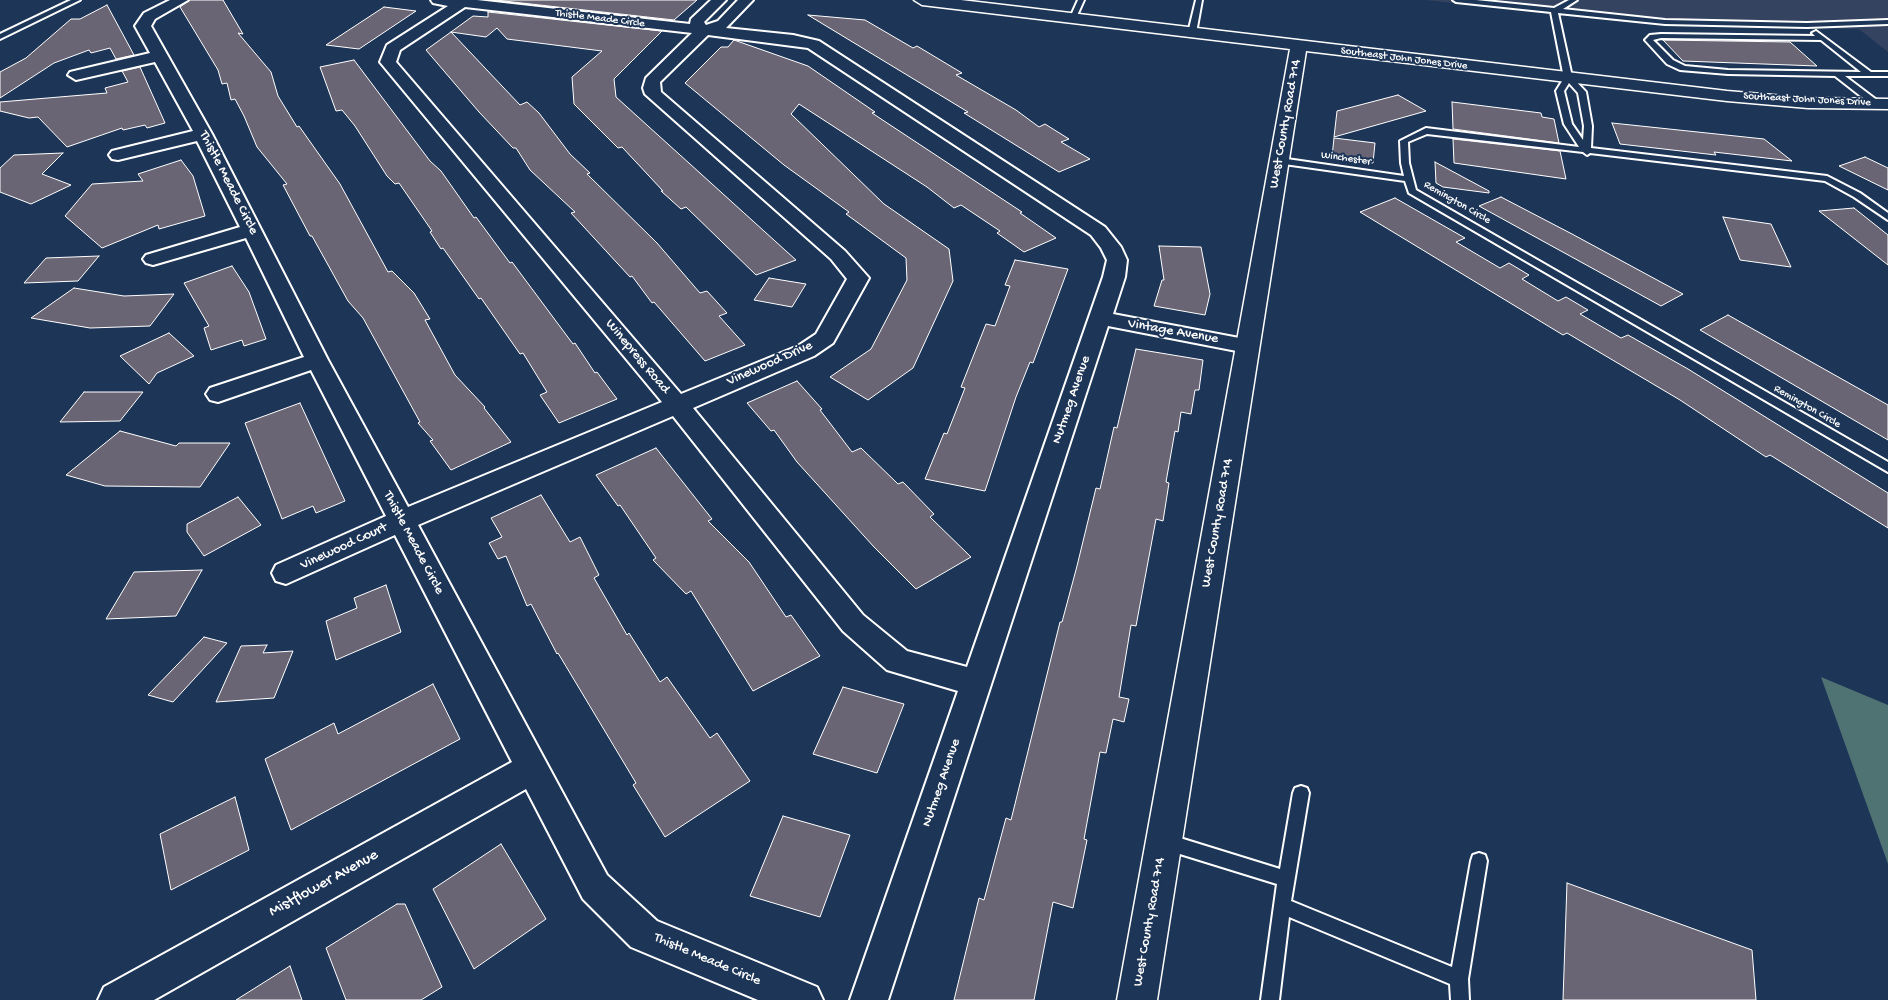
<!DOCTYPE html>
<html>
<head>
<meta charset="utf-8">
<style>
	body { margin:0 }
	canvas { display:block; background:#1d3557 }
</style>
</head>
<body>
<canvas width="1888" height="1000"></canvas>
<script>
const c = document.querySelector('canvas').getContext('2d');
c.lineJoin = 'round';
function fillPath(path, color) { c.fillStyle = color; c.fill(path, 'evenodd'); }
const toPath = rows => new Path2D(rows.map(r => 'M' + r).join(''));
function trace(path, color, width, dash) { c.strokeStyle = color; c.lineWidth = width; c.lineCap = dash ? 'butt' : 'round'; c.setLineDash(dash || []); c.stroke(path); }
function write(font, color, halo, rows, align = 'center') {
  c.font = font + ' "Gochi Hand",sans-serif'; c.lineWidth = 4; c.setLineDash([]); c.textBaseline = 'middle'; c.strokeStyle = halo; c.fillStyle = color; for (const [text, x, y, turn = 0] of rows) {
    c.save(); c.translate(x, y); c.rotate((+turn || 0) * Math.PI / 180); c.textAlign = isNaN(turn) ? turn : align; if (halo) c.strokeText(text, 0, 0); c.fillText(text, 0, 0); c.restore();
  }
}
const built = toPath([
	[1426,0,1888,0,1888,52,1859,29,1646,24]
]);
const green = toPath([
	[1821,677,1888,705,1888,864]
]);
const building = toPath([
	[190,0,223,0,243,34,238,33,271,72,278,96,297,127,299,126,340,184,388,272,392,271,414,293,430,319,425,320,455,375,485,407,484,408,511,442,451,470,430,441,433,440,418,423,420,422,363,318,348,301,312,236,310,236,283,185,287,184,257,147,244,116,235,99,231,100,227,83,222,84,218,70,180,7,190,0],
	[495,0,697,0,674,20,495,0],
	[107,5,134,55,116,59,110,48,91,53,89,50,54,63,0,98,0,72,26,58,71,19,80,19,107,5],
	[384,7,416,11,359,49,326,45,384,7],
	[488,12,662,31,614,79,616,97,796,260,756,275,686,207,681,209,661,191,663,191,622,147,618,148,574,104,572,77,602,51,507,39,497,28,486,37,451,32,473,16,488,17,488,12],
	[808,15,865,20,913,48,917,46,962,73,956,75,1016,110,1039,127,1045,124,1069,139,1061,142,1090,159,1059,172,964,113,968,112,808,15],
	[451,32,520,105,527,102,539,113,570,154,590,173,587,174,657,243,700,293,707,291,727,313,719,316,745,345,705,361,654,302,652,303,632,276,630,277,571,213,575,212,530,170,516,148,513,148,479,112,426,50,451,32],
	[734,40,808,66,875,112,872,113,1022,212,1020,213,1056,238,1024,252,997,233,1000,231,961,205,954,208,927,187,799,104,791,114,884,204,949,249,953,281,913,368,868,400,830,377,871,349,907,280,906,258,846,214,849,212,784,165,685,83,721,47,728,47,734,40],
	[1663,40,1790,42,1817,66,1683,61,1663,40],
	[354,60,430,161,441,171,474,218,476,217,510,263,512,262,573,344,575,343,595,373,597,372,617,399,559,423,540,395,547,392,523,353,520,354,481,298,479,299,443,248,441,249,430,232,432,231,399,183,395,184,387,176,355,126,342,110,336,111,320,67,354,60],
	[140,67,165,123,147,128,145,125,123,130,122,128,67,147,38,117,29,118,0,111,0,102,107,93,105,88,128,82,122,71,140,67],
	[1398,95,1426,111,1334,137,1337,111,1398,95],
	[1452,102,1541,113,1542,117,1554,119,1559,143,1453,129,1452,102],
	[1612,123,1764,139,1792,161,1714,152,1716,155,1620,144,1612,123],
	[1334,138,1375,143,1373,163,1332,157,1334,138],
	[1453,139,1560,151,1566,179,1454,163,1453,139],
	[63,153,42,174,71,185,31,204,0,192,0,168,14,155,63,153],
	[1865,157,1888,168,1888,190,1839,166,1865,157],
	[181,160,193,176,205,216,159,229,158,225,102,248,65,216,92,184,143,181,138,174,181,160],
	[1435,162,1489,191,1489,193,1443,187,1436,183,1435,162],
	[1501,197,1572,234,1683,294,1661,306,1479,206,1501,197],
	[1395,198,1465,238,1456,242,1500,268,1509,263,1529,275,1522,279,1558,301,1566,297,1588,310,1580,314,1621,338,1628,335,1688,369,1888,493,1888,528,1770,455,1766,457,1680,400,1567,333,1563,335,1360,212,1395,198],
	[1854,208,1888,235,1888,265,1819,211,1854,208],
	[1723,217,1771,224,1791,267,1740,260,1723,217],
	[1159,246,1201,247,1210,294,1205,315,1154,306,1162,280,1164,280,1159,246],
	[99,256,78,281,24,283,46,258,99,256],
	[1015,260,1068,269,1033,363,1030,362,1016,397,985,491,925,479,944,433,947,434,965,388,961,387,986,324,995,326,1010,286,1005,285,1015,260],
	[232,266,249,292,266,339,244,346,242,340,211,350,204,328,209,326,184,283,232,266],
	[769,278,806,284,792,307,754,300,769,278],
	[74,288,124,296,174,294,150,326,90,328,31,318,74,288],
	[1728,315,1888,405,1888,440,1700,330,1728,315],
	[169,333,194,356,157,373,149,384,120,356,169,333],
	[1136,349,1203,360,1199,390,1195,390,1191,414,1181,412,1178,432,1175,431,1166,482,1169,483,1163,521,1156,519,1136,626,1131,625,1119,697,1129,699,1124,722,1113,719,1106,753,1100,752,1084,839,1087,840,1073,908,1053,902,1034,1000,954,1000,979,898,984,900,1006,818,1011,820,1060,622,1062,622,1077,566,1096,488,1100,489,1114,427,1117,428,1136,349],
	[797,381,822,409,820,410,852,452,861,448,898,484,903,482,934,514,930,517,971,557,916,589,874,547,797,462,774,430,771,431,747,403,797,381],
	[84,392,143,392,120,421,60,422,84,392],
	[300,403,345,501,316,513,313,506,282,519,245,423,300,403],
	[120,431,176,446,179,443,230,443,200,487,105,486,66,475,120,431],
	[656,448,712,519,708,521,749,562,786,617,791,615,820,656,753,691,691,591,686,594,653,560,656,558,620,505,618,506,596,475,656,448],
	[541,495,570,542,580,537,599,575,594,578,627,635,629,633,660,682,667,677,710,738,717,733,750,781,665,837,633,785,636,783,558,653,557,654,531,604,527,606,506,556,498,559,489,543,502,537,491,518,541,495],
	[238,497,261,525,204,556,187,532,187,524,238,497],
	[202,570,176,616,106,619,134,572,202,570],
	[386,585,401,632,336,660,326,621,357,608,354,598,386,585],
	[204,637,227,643,173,702,148,695,204,637],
	[267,645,263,653,293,651,274,698,216,702,241,646,267,645],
	[433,684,460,739,291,830,265,759,334,723,338,734,433,684],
	[843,687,904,704,877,773,813,754,843,687],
	[235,797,249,850,171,890,160,834,235,797],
	[783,816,850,835,820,917,750,896,783,816],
	[501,844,546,919,474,969,433,889,501,844],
	[1567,883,1752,950,1756,1000,1563,1000,1567,883],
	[397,904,405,904,442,987,421,1000,346,1000,326,948,397,904],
	[290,966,302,1000,236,1000,290,966]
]);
const lane = toPath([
	[71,0,80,0,0,39,0,34,71,0],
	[1078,0,1084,0,1075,20,1069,20,1078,0],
	[1196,0,1202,0,1196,33,1192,35,1188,33,1196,0],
	[1453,0,1476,0,1554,8,1569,0,1577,0,1563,9,1665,20,1807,23,1888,20,1888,24,1807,27,1665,24,1558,13,1572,77,1586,92,1592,126,1591,148,1827,176,1860,193,1888,213,1888,220,1854,197,1825,181,1590,153,1587,155,1583,152,1427,134,1408,142,1409,163,1416,190,1888,462,1888,472,1409,193,1405,181,1277,163,1276,161,1280,158,1404,176,1401,163,1400,141,1426,128,1579,147,1564,124,1556,91,1564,78,1551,12,1456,2,1453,0],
	[1569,83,1578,93,1584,126,1583,140,1572,124,1564,91,1569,83],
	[1816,31,1871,72,1888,72,1888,76,1845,76,1878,101,1878,105,1872,105,1835,76,1728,74,1680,70,1667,64,1645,40,1650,35,1661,34,1815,36,1812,33,1816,31],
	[1661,38,1821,40,1861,72,1728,70,1685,66,1673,60,1653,40,1661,38],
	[1301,786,1307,788,1309,793,1291,901,1452,967,1471,861,1473,855,1479,853,1485,855,1487,861,1468,979,1469,1000,1451,1000,1450,984,1289,917,1279,1000,1261,1000,1277,884,1167,850,1161,847,1159,842,1161,837,1167,834,1280,869,1293,793,1295,788,1301,786]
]);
const street = toPath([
	[170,0,188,0,155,19,151,26,212,134,328,360,408,507,662,402,380,62,387,45,448,6,433,3,431,0,477,0,690,24,691,19,711,0,726,0,704,22,706,25,718,21,738,0,753,0,726,28,793,35,819,41,1105,227,1121,247,1127,260,1125,277,1113,314,1255,341,1258,346,1255,351,1247,353,1108,326,888,1000,850,1000,958,691,887,670,843,631,673,416,418,525,607,875,657,921,817,987,823,1000,758,1000,631,947,583,899,526,789,154,1000,98,1000,104,987,512,762,395,535,286,584,276,581,272,573,276,565,386,516,311,370,218,402,210,400,206,394,210,388,304,357,246,238,153,265,146,263,143,259,146,255,240,227,197,141,118,160,112,159,109,155,112,151,193,131,155,62,76,80,68,75,70,72,150,53,135,26,144,13,170,0],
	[465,7,692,33,646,78,643,88,645,94,831,259,847,279,816,334,798,346,681,394,396,62,400,50,465,7],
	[708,35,808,48,1091,235,1101,248,1107,260,1103,277,967,667,907,651,863,615,693,408,814,356,833,343,869,278,845,251,661,92,660,82,708,35]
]);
const secondary = toPath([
	[914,0,961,0,1727,91,1808,98,1888,99,1888,109,1808,108,1727,101,1306,51,1157,1000,1117,1000,1290,49,922,5,914,0]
]);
const farStreetnames = [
	["Thistle Meade Circle",600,19,7],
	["Southeast John Jones Drive",1404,59,7],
	["Southeast John Jones Drive",1807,100,3],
	["Winchester",1346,159,8],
	["Remington Circle",1457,203,30],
	["Remington Circle",1807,407,30]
];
const streetNames = [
	["West County Road 714",1286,124,-80],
	["Thistle Meade Circle",228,183,63],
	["Vintage Avenue",1173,332,10],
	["Winepress Road",637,357,50],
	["Vinewood Drive",770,364,-24],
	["Nutmeg Avenue",1072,400,-71],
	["West County Road 714",1218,523,-80],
	["Thistle Meade Circle",413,543,62],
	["Vinewood Court",344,547,-25],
	["Nutmeg Avenue",942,783,-71],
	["West County Road 714",1150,922,-80],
	["Thistle Meade Circle",707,960,23]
];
const nearStreetnames = [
	["Mistflower Avenue",324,884,-29]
];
fillPath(built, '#344360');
fillPath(green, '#4f7273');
fillPath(building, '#696575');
trace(building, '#fff', 1);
trace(lane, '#fff', 4);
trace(street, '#fff', 4);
trace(secondary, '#fff', 3);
fillPath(lane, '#1d3557');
fillPath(street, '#1d3557');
fillPath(secondary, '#1d3557');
write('11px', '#fff', '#1d3557', farStreetnames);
write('14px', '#fff', '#1d3557', streetNames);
write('16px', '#fff', '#1d3557', nearStreetnames);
</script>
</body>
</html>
